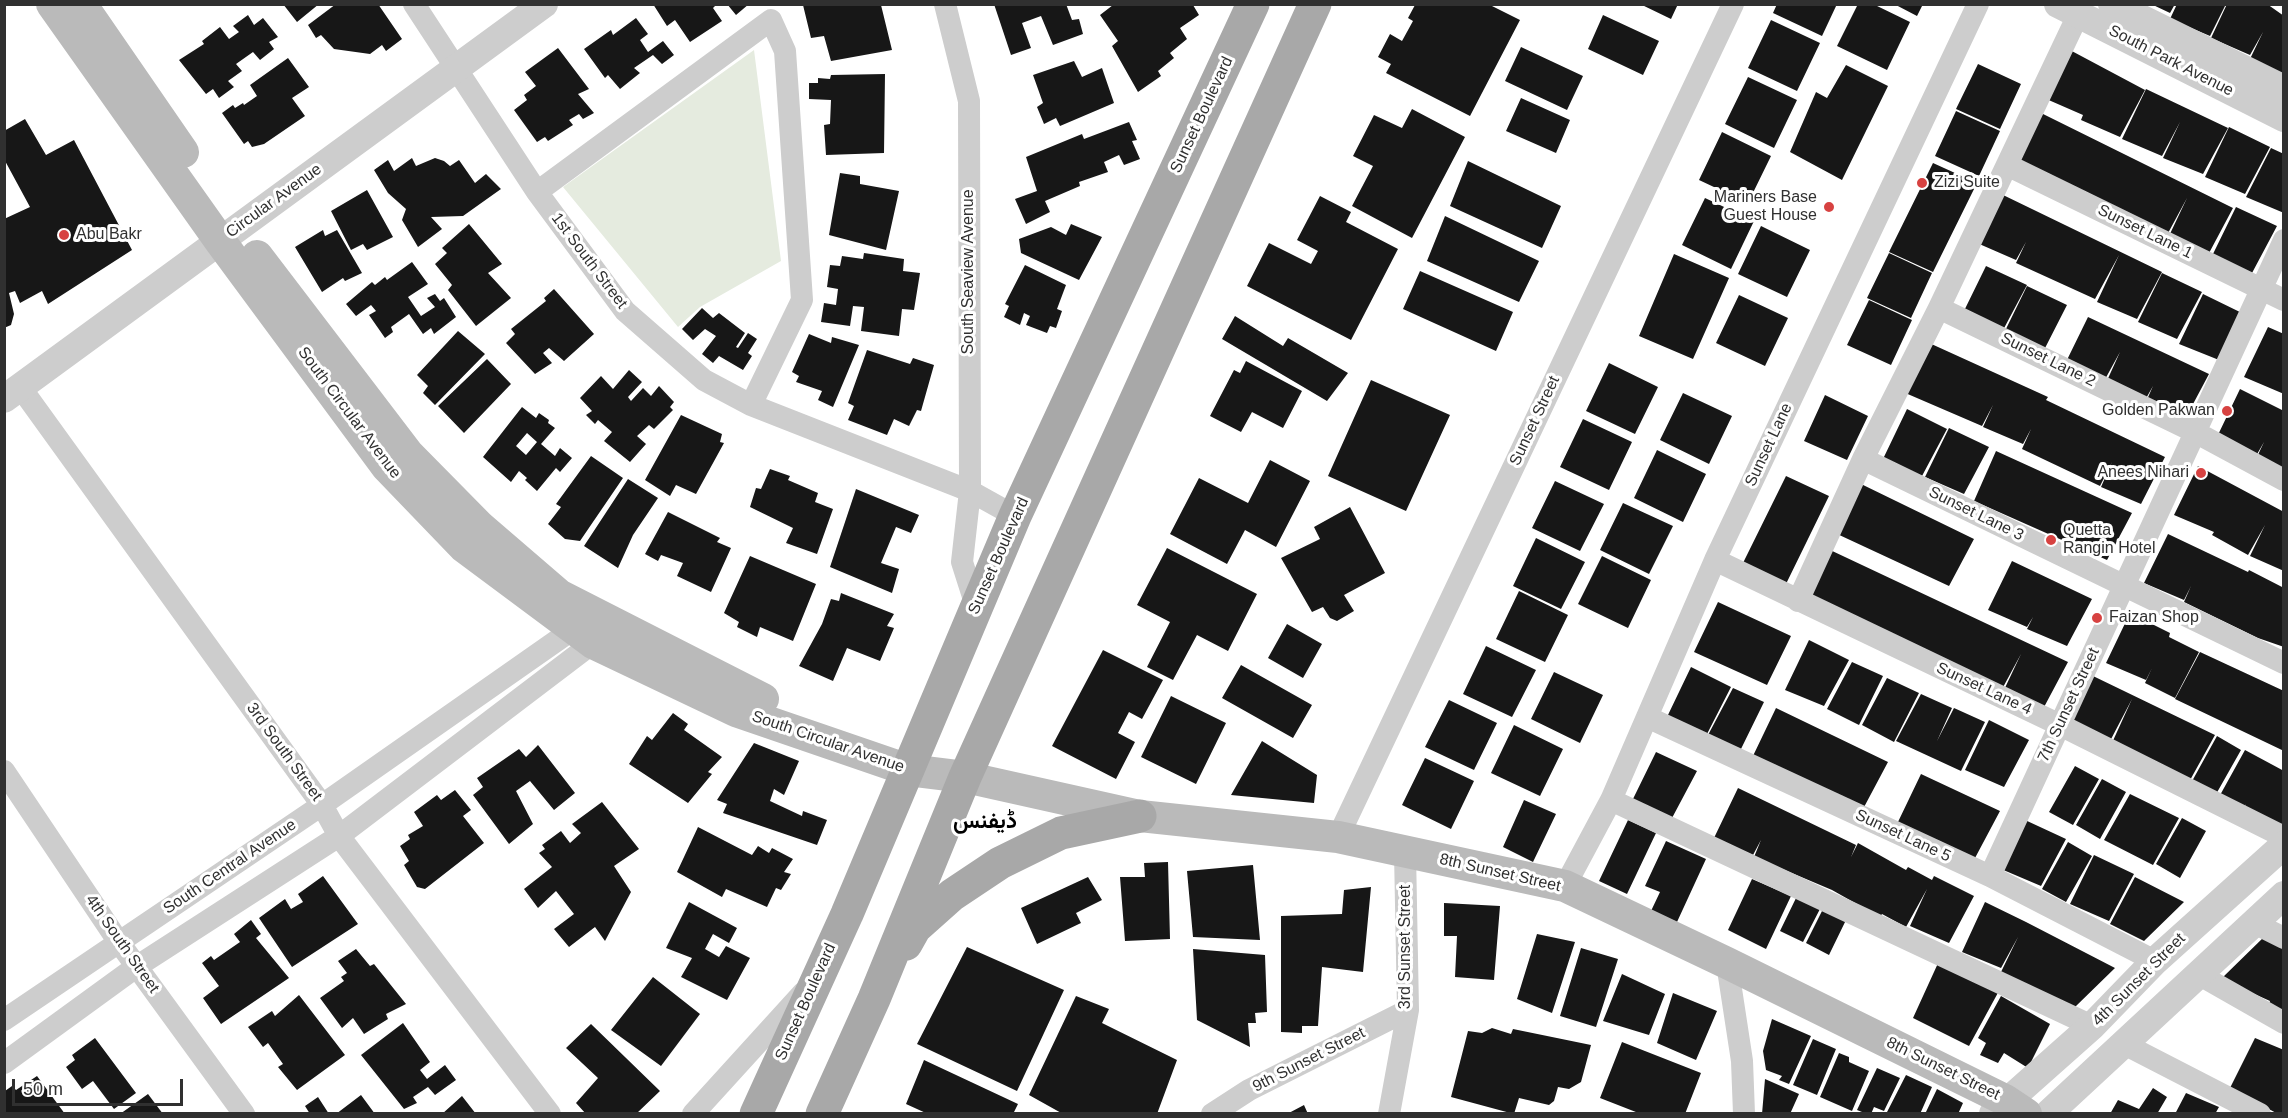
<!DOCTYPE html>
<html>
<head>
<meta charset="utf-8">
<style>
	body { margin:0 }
	#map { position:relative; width:2288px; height:1118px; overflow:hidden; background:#fff; font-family:Arial,sans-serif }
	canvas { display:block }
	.frame { position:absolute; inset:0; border:6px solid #303030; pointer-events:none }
	.scale { position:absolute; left:12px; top:1079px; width:171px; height:27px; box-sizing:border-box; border:3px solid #303030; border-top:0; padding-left:8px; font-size:18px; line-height:21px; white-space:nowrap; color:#303030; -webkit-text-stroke:4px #fff; paint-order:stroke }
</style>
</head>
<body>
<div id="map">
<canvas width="2288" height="1118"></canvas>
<div class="frame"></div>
<div class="scale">50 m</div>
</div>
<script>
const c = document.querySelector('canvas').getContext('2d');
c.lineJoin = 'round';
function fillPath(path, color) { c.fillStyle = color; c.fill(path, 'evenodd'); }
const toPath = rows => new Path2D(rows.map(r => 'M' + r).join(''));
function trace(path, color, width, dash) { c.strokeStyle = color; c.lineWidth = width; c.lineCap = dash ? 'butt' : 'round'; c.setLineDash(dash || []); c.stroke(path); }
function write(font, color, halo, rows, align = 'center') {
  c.font = font + ' Arial,Vazirmatn,sans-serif'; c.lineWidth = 6; c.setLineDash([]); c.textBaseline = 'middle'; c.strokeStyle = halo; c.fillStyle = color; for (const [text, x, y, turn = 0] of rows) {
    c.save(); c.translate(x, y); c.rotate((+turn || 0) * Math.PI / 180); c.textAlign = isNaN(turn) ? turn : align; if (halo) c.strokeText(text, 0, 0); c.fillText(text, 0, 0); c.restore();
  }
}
const green = toPath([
	[754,50,781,261,700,307,678,327,563,187]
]);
const building = toPath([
	[283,4,319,4,297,22],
	[336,4,378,4,402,39,386,51,382,45,370,54,334,49,321,35,316,38,308,25],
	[653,4,717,4,713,8,722,21,690,42,675,20,667,26],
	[727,4,749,4,736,15],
	[994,4,1066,4,1072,20,1079,19,1083,34,1053,45,1041,16,1022,23,1031,48,1011,55],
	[1640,4,1678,4,1671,19],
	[1777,4,1837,4,1822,36,1773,13],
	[1858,4,1873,4,1910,22,1887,70,1837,46],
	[1894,4,1923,4,1917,16],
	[2151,4,2175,4,2170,13],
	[2177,4,2226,4,2210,36,2170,19],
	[2227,4,2267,4,2284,16,2284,76,2249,61,2263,32,2250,55,2211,38],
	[803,5,881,5,892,50,831,61,824,36,811,38],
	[1113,5,1193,5,1199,15,1180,28,1187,39,1170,53,1174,58,1158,71,1161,76,1138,92,1112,46,1118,41,1100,15],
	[1415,5,1490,5,1520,20,1470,116,1386,73,1391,64,1378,57,1390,34,1402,41,1413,21,1408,18],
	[248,15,254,25,263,18,278,37,269,42,274,49,260,60,253,52,236,64,242,71,228,81,234,87,219,98,213,89,206,94,179,60,204,44,202,41,220,27,229,39,239,32,233,26],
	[1603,15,1659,41,1643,75,1588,49],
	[636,18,648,34,640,40,648,52,663,41,674,55,662,64,653,55,634,68,640,73,620,89,608,75,605,78,584,49,611,30,613,35],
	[1771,20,1820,43,1797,91,1748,68],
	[1521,47,1583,76,1567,110,1505,81],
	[558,48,589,89,578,94,594,113,583,119,579,114,569,120,573,125,548,141,545,137,537,142,514,110,527,100,524,95,536,86,525,72],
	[2068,49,2145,90,2120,137,2081,120,2083,115,2044,98],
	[288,58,309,87,292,98,305,116,264,144,252,147,248,141,244,144,222,113,233,105,235,108,243,103,244,105,257,96,250,85],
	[1074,61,1082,77,1102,68,1114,103,1060,126,1056,118,1044,124,1037,107,1043,103,1033,75],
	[1978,64,2021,84,2000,129,1956,109],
	[1846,65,1888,86,1842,180,1790,152,1816,92,1827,98],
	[885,74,884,153,826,155,824,125,830,124,831,100,809,99,809,83,818,83,818,78,830,79,831,75],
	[1748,77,1797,100,1774,148,1725,124],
	[2146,89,2228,128,2203,174,2163,158,2180,122,2162,156,2122,139],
	[1521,98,1570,120,1556,153,1506,131],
	[1412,109,1465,137,1412,238,1352,206,1373,166,1353,156,1374,115,1402,128],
	[1956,111,2000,131,1979,176,1935,156],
	[2039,112,2233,208,2208,255,2168,238,2187,198,2167,235,2015,161],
	[25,119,46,155,74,140,132,250,48,304,42,291,20,303,15,291,9,293,14,314,11,325,4,328,4,219,30,207,4,159,4,131],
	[1129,122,1137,140,1132,141,1140,159,1124,165,1119,155,1104,162,1108,172,1079,182,1080,186,1045,201,1050,212,1026,224,1015,199,1037,191,1026,157,1082,134,1084,139],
	[2229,127,2270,147,2245,194,2205,177],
	[1722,132,1771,156,1748,203,1699,180],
	[2271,148,2284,154,2284,213,2246,197],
	[412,158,416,166,435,158,444,161,450,166,459,160,475,183,486,174,501,189,463,216,431,217,442,229,418,247,402,220,406,209,388,193,374,170,388,160,394,171],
	[1468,161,1561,206,1542,248,1450,206],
	[1933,163,1977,183,1933,272,1889,252],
	[840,173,860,176,860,184,899,191,886,250,829,235],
	[367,190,393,237,367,250,363,244,351,250,331,211],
	[2001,194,2162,272,2137,319,2097,302,2119,255,2095,299,2016,263,2026,242,2016,260,1977,243],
	[1320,196,1351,212,1346,222,1398,249,1351,340,1247,286,1269,243,1311,264,1318,251,1297,240],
	[1705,198,1754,221,1731,269,1682,245],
	[2236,207,2277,226,2252,273,2212,256],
	[1445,216,1539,261,1519,302,1427,261],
	[469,224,502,264,488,273,511,298,476,326,448,290,452,285,435,264,447,253,442,248],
	[1071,224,1102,237,1079,280,1021,253,1019,239,1051,227,1066,235],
	[1761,226,1810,250,1787,297,1738,274],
	[323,230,325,236,337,230,362,273,345,281,343,278,322,292,295,247],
	[864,253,904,259,903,271,920,273,914,310,902,309,899,336,861,331,864,307,853,306,850,326,821,322,824,303,836,305,838,289,827,287,830,265,840,266,842,256,863,259],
	[1889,253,1932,273,1911,318,1867,298],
	[1674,254,1729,278,1693,359,1639,336],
	[412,262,428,284,408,297,421,316,435,307,427,298,435,294,440,301,444,298,456,317,434,334,431,328,423,334,409,314,391,327,393,332,385,338,369,315,376,311,371,305,356,316,346,304,372,282,375,285,385,277,387,280],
	[1025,265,1066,285,1057,309,1062,311,1056,328,1050,326,1047,333,1026,325,1030,316,1024,313,1020,325,1004,317,1009,306,1005,304],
	[1986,266,2027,285,2002,332,1962,315],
	[1420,271,1513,312,1496,351,1403,309],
	[2162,273,2202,292,2177,339,2138,322],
	[2027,286,2067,305,2043,352,2003,335],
	[554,289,594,334,564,361,549,348,543,353,552,363,535,374,506,343,515,334,511,329,546,301,544,298],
	[2203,294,2244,314,2219,360,2179,344],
	[1739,295,1788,318,1765,366,1716,343],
	[1869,300,1912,320,1891,365,1847,345],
	[702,308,713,318,719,313,745,333,736,347,738,348,748,333,757,339,748,353,752,356,743,370,719,356,713,363,702,354,716,336,705,329,693,340,682,329],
	[1235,316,1283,346,1288,338,1348,373,1327,401,1222,339],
	[2088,317,2209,374,2184,421,2145,404,2153,386,2144,402,2105,385,2120,352,2103,383,2064,366],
	[2268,327,2284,334,2284,394,2244,377],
	[458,331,485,354,435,405,423,393,428,386,417,375],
	[809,334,831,343,832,337,859,345,833,407,818,400,822,391,796,382,799,376,792,372],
	[1927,342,2048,397,2046,400,2165,457,2141,504,2101,487,2112,462,2100,486,2022,449,2031,429,2023,444,1983,427,1993,405,1982,426,1903,392],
	[867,350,910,364,913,358,934,365,921,411,917,410,909,426,894,419,887,435,848,420,854,406,848,403],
	[487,359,511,384,464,433,438,406],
	[1246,361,1302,391,1283,428,1252,412,1241,432,1210,416,1234,370,1240,373],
	[1609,363,1658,387,1635,434,1586,411],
	[629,370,642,382,628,397,631,401,643,388,651,396,659,386,674,402,670,407,673,410,654,429,649,425,637,436,646,444,630,462,604,441,612,432,598,420,595,424,586,415,592,411,580,398,601,376,613,389],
	[1371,380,1450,415,1406,511,1328,476],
	[2240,389,2284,411,2284,470,2256,459,2264,442,2256,456,2216,439],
	[1683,393,1732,416,1709,464,1660,440],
	[1825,395,1868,416,1847,460,1804,441],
	[522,407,536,418,539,413,549,420,548,423,555,428,541,444,555,456,560,448,572,458,560,472,556,468,537,491,525,480,527,478,519,471,511,482,483,457],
	[527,433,537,442,526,455,516,446],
	[1907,409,1947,429,1922,476,1883,459],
	[681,415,722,434,720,442,724,443,696,494,676,485,670,496,645,480],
	[1583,419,1632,442,1609,490,1560,467],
	[1949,428,1989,447,1964,494,1925,477],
	[1657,450,1706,474,1683,522,1634,498],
	[1996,451,2132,513,2107,560,1974,501],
	[591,456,623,478,580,541,565,539,548,524,561,507,556,504],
	[1270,460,1310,481,1276,547,1245,530,1227,564,1170,534,1199,478,1248,503],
	[2198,466,2284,512,2284,571,2250,556,2265,525,2248,555,2212,535,2214,532,2174,515],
	[770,469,790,476,788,480,818,493,815,502,833,509,817,554,786,543,793,528,750,507,756,488,761,489],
	[1786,476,1829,496,1785,586,1742,565],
	[628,479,658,498,633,535,618,568,584,546],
	[1555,481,1604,504,1580,551,1532,528],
	[1859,483,1974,539,1949,586,1835,533],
	[856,489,919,515,911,533,896,527,881,563,899,569,892,593,830,567],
	[1623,503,1673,526,1649,574,1600,550],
	[1350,507,1385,573,1344,595,1354,611,1337,621,1330,618,1323,607,1312,612,1281,558,1320,539,1314,527],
	[668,512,720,538,717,542,731,548,711,592,677,576,683,563,661,555,658,561,645,554],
	[2168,534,2248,572,2249,570,2284,588,2284,647,2258,638,2184,602,2191,586,2184,600,2144,583],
	[1536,538,1585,562,1561,609,1513,586],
	[1167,548,1257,594,1228,651,1197,635,1173,680,1147,667,1170,622,1137,605],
	[1828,549,2068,662,2043,709,2003,692,2021,654,2001,691,1804,599],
	[750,556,816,584,793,641,760,627,757,637,737,627,739,622,724,613],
	[1602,556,1651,580,1628,628,1578,604],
	[2012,561,2092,599,2067,646,2027,629,2033,617,2027,627,1988,610],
	[1519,591,1568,615,1545,662,1496,639],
	[841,593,894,614,887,626,894,628,880,661,847,648,833,681,799,666,822,624,831,599,839,601],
	[1718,602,1791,636,1767,685,1694,652],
	[2130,613,2170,633,2169,637,2199,652,2175,698,2145,683,2152,668,2146,680,2106,663],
	[1287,624,1322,644,1303,678,1268,658],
	[1809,640,1849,660,1824,706,1785,690],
	[1486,646,1536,670,1512,717,1463,694],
	[1103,650,1163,680,1142,719,1129,712,1118,733,1135,742,1116,779,1052,746],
	[2200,652,2284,691,2284,751,2175,699],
	[1852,662,1883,676,1859,725,1827,709],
	[1241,665,1312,705,1293,738,1222,698],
	[1691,667,1731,687,1707,734,1667,717],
	[1554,672,1603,695,1580,743,1531,719],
	[2093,676,2215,735,2189,782,2111,745,2132,699,2109,743,2069,726],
	[1887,678,1919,693,1894,742,1862,725],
	[1733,688,1764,702,1740,751,1708,735],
	[1921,694,1952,708,1937,741,1954,708,1985,722,1961,771,1896,741],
	[1171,696,1226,723,1196,784,1141,757],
	[1449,700,1497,723,1474,770,1425,747],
	[1776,708,1888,762,1863,809,1752,758],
	[673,713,688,724,684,730,722,757,708,772,712,774,688,803,629,764,647,736,652,740],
	[1989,720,2029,740,2004,787,1965,770],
	[1514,725,1563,749,1540,796,1491,773],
	[2217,736,2241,750,2215,796,2191,783],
	[1262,741,1317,775,1314,803,1231,795],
	[754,743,799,761,784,795,774,789,770,801,802,816,803,811,827,820,817,845,723,813,727,804,717,800],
	[538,745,575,793,554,810,530,781,516,791,533,824,509,844,473,795,483,787,477,778,519,749,526,757],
	[2245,750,2284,771,2284,823,2278,828,2244,810,2246,804,2243,810,2219,797],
	[1656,752,1697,771,1672,818,1632,801],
	[1425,758,1474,781,1451,829,1402,805],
	[2075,766,2099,779,2073,825,2049,812],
	[1921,774,2000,811,1975,858,1897,824],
	[2102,779,2126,792,2100,839,2076,825],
	[1738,788,1856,845,1851,857,1858,843,1906,870,1908,867,1932,880,1934,876,1974,896,1949,943,1910,926,1927,889,1906,927,1882,914,1880,917,1832,890,1754,857,1761,840,1753,855,1714,838],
	[455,790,471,810,463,816,484,843,425,889,417,887,404,865,409,861,400,846,410,839,408,835,423,826,414,812,437,795,441,800],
	[2130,794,2179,818,2153,865,2104,840],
	[1524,800,1556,814,1533,862,1503,847],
	[602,802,639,849,614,866,631,892,605,941,595,927,569,947,554,929,574,914,556,891,538,908,524,889,552,867,539,853,545,849,542,845,561,831,570,843,581,833,572,824],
	[2182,818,2206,831,2180,878,2156,864],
	[1628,820,1656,833,1627,894,1599,881],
	[2025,820,2066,839,2041,886,2001,869],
	[698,827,752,855,758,846,769,853,772,848,793,859,784,872,791,874,781,890,776,888,767,907,726,889,722,897,677,872],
	[1666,841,1706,859,1677,922,1651,911,1660,892,1645,886],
	[2068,842,2092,856,2066,902,2042,889],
	[2094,855,2134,874,2109,921,2070,904],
	[1168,862,1170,939,1125,941,1120,877,1145,877,1144,863],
	[1253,865,1260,940,1193,937,1187,871],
	[323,876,358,924,292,967,259,918,285,899,291,909,303,902,298,894],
	[1088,877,1102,900,1076,913,1081,923,1037,944,1021,908],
	[2135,877,2184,902,2144,941,2110,924],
	[1752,879,1791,896,1766,949,1728,930],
	[1371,887,1363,972,1322,967,1318,1026,1302,1026,1302,1033,1281,1032,1281,916,1342,914,1344,890],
	[1797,896,1821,907,1803,942,1780,931],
	[689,902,737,928,729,943,713,934,705,949,719,957,726,946,750,958,727,1000,681,977,692,958,666,948],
	[1985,902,2026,922,2115,968,2075,1007,2001,972,2018,937,2001,968,1962,952],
	[1444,903,1500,906,1494,980,1455,977,1457,936,1444,936],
	[1823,909,1846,920,1829,955,1806,943],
	[251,920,261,934,256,938,289,978,221,1024,203,998,219,986,202,963,211,956,214,960,240,942,234,934],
	[1537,934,1575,942,1552,1013,1517,999],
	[2266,935,2284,943,2284,1012,2269,1004,2270,1001,2221,979],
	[967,947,1064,990,1017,1091,917,1044],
	[1581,948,1618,959,1596,1027,1560,1016],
	[356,949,370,966,374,964,406,1004,386,1014,388,1019,364,1034,353,1018,342,1028,320,998,344,981,341,977,347,973,338,961],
	[1193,949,1265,955,1267,1012,1255,1013,1256,1023,1248,1023,1250,1047,1197,1020],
	[1939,961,2000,989,1969,1046,1913,1018],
	[1622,974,1665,994,1649,1035,1603,1021],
	[653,977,700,1014,661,1066,611,1030],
	[1673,993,1717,1011,1696,1060,1657,1043],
	[299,995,345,1055,297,1090,278,1067,283,1064,268,1043,263,1047,248,1027,272,1011,275,1016],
	[1076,996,1109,1009,1102,1023,1177,1060,1157,1114,1063,1114,1029,1095],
	[2001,996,2050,1024,2028,1068,2004,1053,1998,1063,1980,1055,1986,1043,1978,1038],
	[1772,1019,1811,1036,1789,1084,1779,1080,1782,1076,1766,1070,1763,1051],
	[403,1023,430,1062,420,1070,427,1079,445,1065,456,1080,435,1095,428,1087,413,1097,417,1103,404,1109,361,1055],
	[591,1024,660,1091,636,1114,586,1114,576,1103,598,1078,566,1048],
	[1492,1028,1511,1034,1513,1029,1591,1045,1581,1082,1569,1089,1558,1087,1554,1101,1549,1105,1519,1098,1514,1114,1451,1097,1468,1031,1482,1033],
	[95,1038,136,1093,114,1109,93,1081,82,1089,66,1067,75,1060,72,1055],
	[2255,1038,2284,1050,2284,1114,2278,1114,2230,1088],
	[1813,1039,1836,1049,1817,1095,1793,1085],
	[1622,1042,1701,1073,1685,1114,1641,1114,1600,1098],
	[1839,1053,1849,1057,1849,1062,1869,1071,1852,1111,1820,1097],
	[924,1060,1018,1104,1013,1114,928,1114,906,1104],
	[1877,1068,1900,1078,1884,1111,1874,1107,1871,1114,1867,1114,1857,1110],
	[1906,1075,1932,1087,1920,1114,1886,1114],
	[37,1076,65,1114,5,1114,5,1091,12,1086,16,1090],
	[1765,1079,1799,1094,1790,1114,1762,1114],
	[2153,1088,2167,1097,2157,1114,2110,1114,2118,1100,2139,1109],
	[1937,1089,1963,1103,1958,1114,1925,1114],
	[2186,1093,2219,1107,2215,1114,2175,1114],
	[148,1094,163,1114,120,1114],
	[361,1095,375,1114,336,1114],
	[462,1096,476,1114,442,1114],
	[318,1097,329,1114,310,1114,305,1106],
	[1304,1105,1308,1114,1287,1114]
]);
const minor = toPath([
	[414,4,537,192,625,311,704,380,751,405,970,491,962,562,976,606],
	[945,4,969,101,970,491,1015,516],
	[2007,165,2284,300],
	[537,192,771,20,785,51,802,300,751,405],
	[1939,308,2195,432,2284,480],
	[21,388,322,805,339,836,550,1114],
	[1863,459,2284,663],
	[1715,560,2060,725,2284,837],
	[1798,601,1863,459,1939,308,2078,15],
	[1647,717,1990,876,2155,961],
	[4,771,118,941,244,1114],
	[1611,800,2092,1026],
	[1338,837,1733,4],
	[1990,876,2284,240],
	[1565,886,1611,800,1715,560,1978,4],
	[2254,923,2284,938],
	[1727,963,1742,1061,1744,1114],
	[2198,974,2284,1023],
	[4,1020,322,805,572,630],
	[2124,1044,2260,1114],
	[4,1063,136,967,339,836,593,643],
	[693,1114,803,993],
	[1212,1114,1249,1090,1408,1010],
	[1389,1114,1408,1010,1405,852]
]);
const tertiary = toPath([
	[2058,4,2284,118],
	[2112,4,2284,89],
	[4,399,544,4],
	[1993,1114,2092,1026,2155,961,2284,845],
	[2048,1114,2284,895]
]);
const secondary = toPath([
	[52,4,220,241,387,467,464,547,593,643,736,711,908,770,965,777,1140,816,1338,837,1565,886,1727,963,2005,1100,2026,1114],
	[81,4,183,152],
	[257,256,408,454,480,527,559,595,763,699]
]);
const primary = toPath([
	[906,944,915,928,952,895,1000,863,1061,833,1140,816],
	[756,1114,847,914,1015,516,1253,4],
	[822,1114,874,999,965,777,1315,4]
]);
const markers = [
	[1922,183,6,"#d74241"],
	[1829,207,6,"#d74241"],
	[64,235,6,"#d74241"],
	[2227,411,6,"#d74241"],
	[2201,473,6,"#d74241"],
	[2051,540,6,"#d74241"],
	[2097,618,6,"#d74241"]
];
const streetNames = [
	["South Park Avenue",2171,61,27],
	["Sunset Boulevard",1202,115,-65],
	["Circular Avenue",274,201,-36],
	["Sunset Lane 1",2145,232,26],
	["1st South Street",589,261,53],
	["South Seaview Avenue",969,272,-90],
	["Sunset Lane 2",2048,360,26],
	["South Circular Avenue",349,413,53],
	["Sunset Street",1535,421,-65],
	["Sunset Lane",1769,445,-65],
	["Sunset Lane 3",1976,514,26],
	["Sunset Boulevard",999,556,-66],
	["Sunset Lane 4",1984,689,25],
	["7th Sunset Street",2069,705,-65],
	["South Circular Avenue",828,742,19],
	["3rd South Street",284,752,54],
	["Sunset Lane 5",1903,836,25],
	["South Central Avenue",230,867,-34],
	["8th Sunset Street",1500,873,13],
	["4th South Street",122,944,55],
	["3rd Sunset Street",1406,947,-90],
	["4th Sunset Street",2139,980,-45],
	["Sunset Boulevard",806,1002,-66],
	["9th Sunset Street",1309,1060,-27],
	["8th Sunset Street",1943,1069,26]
];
const poiNames = [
	["Zizi Suite",1934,183],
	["Mariners Base",1817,198,"right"],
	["Guest House",1817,216,"right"],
	["Abu Bakr",76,235],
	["Golden Pakwan",2215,411,"right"],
	["Anees Nihari",2189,473,"right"],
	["Quetta",2063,531],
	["Rangin Hotel",2063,549],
	["Faizan Shop",2109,618]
];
const districtNames = [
	["ڈیفنس",985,822]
];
fillPath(green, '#e5ebdf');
fillPath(building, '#171717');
trace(minor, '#cdcdcd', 22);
trace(tertiary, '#cdcdcd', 28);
trace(secondary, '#bababa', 32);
trace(primary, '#a8a8a8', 33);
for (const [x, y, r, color] of markers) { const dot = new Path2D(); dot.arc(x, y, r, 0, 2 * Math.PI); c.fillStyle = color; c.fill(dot); trace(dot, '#fff', 2); }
write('16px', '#303030', '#fff', streetNames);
write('16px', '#303030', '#fff', poiNames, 'left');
write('bold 22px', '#000', '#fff', districtNames);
</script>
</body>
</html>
